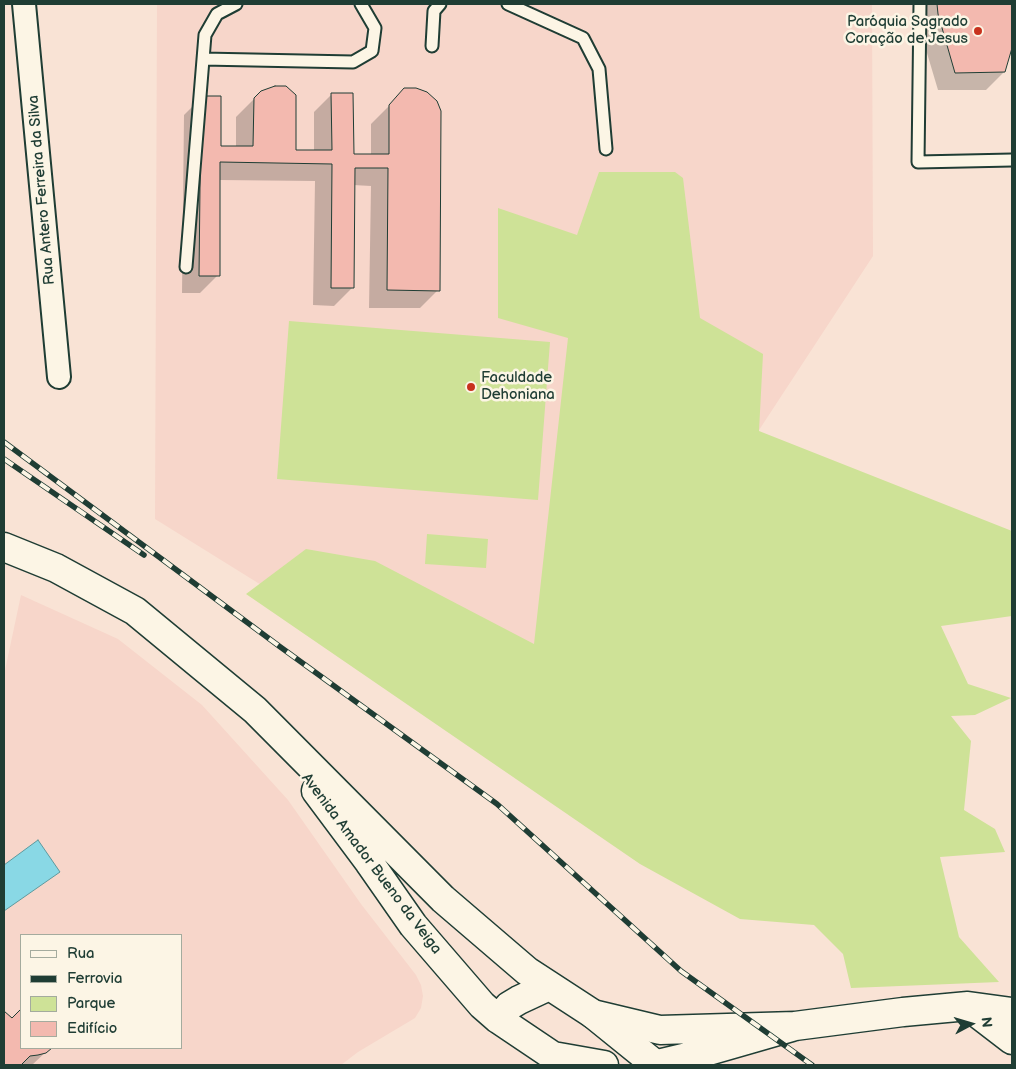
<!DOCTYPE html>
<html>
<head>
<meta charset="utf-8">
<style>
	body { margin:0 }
	#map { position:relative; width:1016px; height:1069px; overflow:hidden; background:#f9e3d5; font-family:"Balsamiq Sans",sans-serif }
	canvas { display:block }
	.frame { position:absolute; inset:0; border:5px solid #1f3d34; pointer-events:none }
	.legend { position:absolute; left:20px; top:934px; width:162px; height:115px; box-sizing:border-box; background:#fcf5e5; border:1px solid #a4ab9e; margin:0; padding:6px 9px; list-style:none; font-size:15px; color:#1f3d34 }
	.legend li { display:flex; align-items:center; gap:10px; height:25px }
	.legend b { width:25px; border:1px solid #a4ab9e }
	.north { position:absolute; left:946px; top:999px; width:50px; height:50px; -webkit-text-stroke:4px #fcf5e5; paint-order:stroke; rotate:84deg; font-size:14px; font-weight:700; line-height:20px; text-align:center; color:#1f3d34 }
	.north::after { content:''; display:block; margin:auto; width:18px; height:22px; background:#1f3d34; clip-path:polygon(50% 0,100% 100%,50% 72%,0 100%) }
</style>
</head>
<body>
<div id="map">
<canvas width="1016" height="1069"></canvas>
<div class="frame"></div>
<ul class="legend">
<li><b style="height:6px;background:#fcf5e5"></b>Rua</li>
<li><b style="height:6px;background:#1f3d34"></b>Ferrovia</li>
<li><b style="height:14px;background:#cee297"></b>Parque</li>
<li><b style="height:14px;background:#f3b9af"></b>Edifício</li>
</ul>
<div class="north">N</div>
</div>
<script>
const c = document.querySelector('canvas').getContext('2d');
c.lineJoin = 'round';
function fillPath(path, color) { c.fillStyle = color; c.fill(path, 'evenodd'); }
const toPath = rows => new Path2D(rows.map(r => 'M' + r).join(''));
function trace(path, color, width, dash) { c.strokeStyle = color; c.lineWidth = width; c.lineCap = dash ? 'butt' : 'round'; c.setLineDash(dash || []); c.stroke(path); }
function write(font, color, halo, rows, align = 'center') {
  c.font = font + ' "Balsamiq Sans",sans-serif'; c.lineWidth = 5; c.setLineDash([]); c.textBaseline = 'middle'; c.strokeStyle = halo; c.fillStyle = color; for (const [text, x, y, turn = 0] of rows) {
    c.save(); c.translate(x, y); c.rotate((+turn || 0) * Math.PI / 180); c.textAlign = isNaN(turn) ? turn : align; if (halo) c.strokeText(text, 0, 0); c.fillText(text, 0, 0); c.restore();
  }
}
const built = toPath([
	[157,4,872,4,873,256,543,760,155,519],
	[21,595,118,639,202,705,288,800,361,904,416,975,421,985,423,996,421,1008,415,1018,358,1052,341,1065,4,1065,4,675],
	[21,935,181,935,181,1048,21,1048]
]);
const green = toPath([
	[599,172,675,172,683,178,700,318,763,354,759,431,1012,531,1012,616,941,626,968,684,1011,698,975,715,951,716,971,741,964,810,995,829,1005,852,940,857,959,937,999,982,851,988,843,954,814,925,740,919,640,864,246,594,306,549,375,561,534,644,568,338,498,318,498,208,577,235],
	[289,321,550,342,538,500,277,479],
	[427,534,488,539,486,568,425,564]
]);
const water = toPath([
	[38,840,60,872,4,911,4,865,38,840]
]);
const shadow = toPath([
	[917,4,1012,4,1012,43,1004,72,986,90,938,90,921,33],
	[405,90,438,290,420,308,369,308,371,186,353,185,352,288,334,306,313,305,315,181,219,180,218,275,200,293,182,293,184,115,202,97,220,147,236,148,236,117,254,99,295,151,314,151,314,112,332,94,353,156,371,156,371,124],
	[21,1011,21,1048,50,1048,32,1065,4,1065,4,1012,12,1019]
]);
const building = toPath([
	[937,4,1012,4,1012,48,1005,72,955,73,938,14,937,4],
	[275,86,286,86,296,95,296,150,332,150,331,93,353,93,354,154,389,154,389,105,404,88,416,88,427,92,437,101,441,111,440,291,387,290,388,168,355,168,354,288,331,288,332,164,220,162,220,276,199,276,201,96,221,96,221,146,253,146,254,98,261,91,275,86],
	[21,1009,21,1048,52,1048,46,1053,38,1055,30,1056,21,1065,4,1065,4,1011,12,1018,21,1009]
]);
const lane = toPath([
	[508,4,583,38,599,69,606,149],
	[920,4,918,162,1012,160],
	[432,46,434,11,440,4],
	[203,59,353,62,372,51,375,28,361,4],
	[186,267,205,35,217,14,236,4]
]);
const street = toPath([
	[24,4,59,377]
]);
const secondary = toPath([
	[593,1014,656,1065]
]);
const primary = toPath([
	[4,547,56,568,135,611,255,710,443,899,527,971,593,1014,660,1030,795,1026],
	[316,791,369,862,413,925,482,1005,498,1019,553,1056,604,1065],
	[969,1007,1012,1040],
	[498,1019,509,1006,519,1000,549,986],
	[653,1065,691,1056,795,1026,903,1012,968,1006,1012,1012]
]);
const rail = toPath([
	[4,442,279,646,497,804,681,971,812,1065],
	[4,459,144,555]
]);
const markers = [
	[978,31,5,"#c8321e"],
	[471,387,5,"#c8321e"]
];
const poiNames = [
	["Paróquia Sagrado",968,22],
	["Coração de Jesus",968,39],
	["Faculdade",481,378,"left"],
	["Dehoniana",481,395,"left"]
];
const streetNames = [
	["Rua Antero Ferreira da Silva",42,190,-95],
	["Avenida Amador Bueno da Veiga",371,864,53]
];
fillPath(built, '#f7d6ca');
fillPath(green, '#cee297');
fillPath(water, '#89d8e5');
trace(water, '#5f9a9e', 1);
fillPath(shadow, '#0003');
fillPath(building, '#f3b9af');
trace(building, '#1f3d34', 1);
trace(lane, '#1f3d34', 15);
trace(street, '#1f3d34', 26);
trace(secondary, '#1f3d34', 31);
trace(primary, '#1f3d34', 31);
trace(lane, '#fcf5e5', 11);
trace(street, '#fcf5e5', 22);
trace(secondary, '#fcf5e5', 28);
trace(primary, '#fcf5e5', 28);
trace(rail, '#1f3d34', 5.5);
trace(rail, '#fcf5e5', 4, [11]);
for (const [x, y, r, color] of markers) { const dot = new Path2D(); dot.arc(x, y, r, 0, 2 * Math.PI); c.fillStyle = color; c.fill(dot); trace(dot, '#fcf5e5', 2); }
write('15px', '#1f3d34', '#fcf5e5', poiNames, 'right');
write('15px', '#1f3d34', '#fcf5e5', streetNames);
</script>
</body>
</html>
